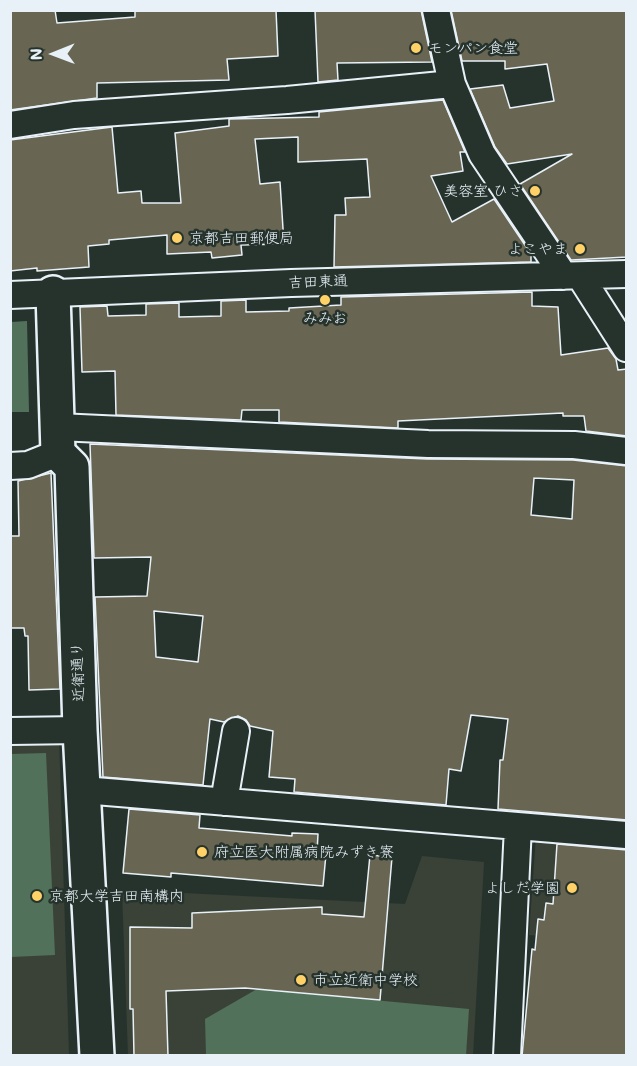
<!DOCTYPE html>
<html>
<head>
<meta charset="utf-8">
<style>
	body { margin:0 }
	#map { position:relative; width:637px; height:1066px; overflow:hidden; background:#26332d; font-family:Mali,sans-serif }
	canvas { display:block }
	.frame { position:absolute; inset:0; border:12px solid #e8f1f8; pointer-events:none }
	.north { position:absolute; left:24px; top:24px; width:60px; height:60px; -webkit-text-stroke:4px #26332d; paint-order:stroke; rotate:269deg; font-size:16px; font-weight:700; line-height:24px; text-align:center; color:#e8f1f8 }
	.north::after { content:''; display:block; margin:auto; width:21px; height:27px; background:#e8f1f8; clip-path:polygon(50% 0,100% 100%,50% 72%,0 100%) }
</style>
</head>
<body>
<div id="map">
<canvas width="637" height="1066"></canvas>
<div class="frame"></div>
<div class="north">N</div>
</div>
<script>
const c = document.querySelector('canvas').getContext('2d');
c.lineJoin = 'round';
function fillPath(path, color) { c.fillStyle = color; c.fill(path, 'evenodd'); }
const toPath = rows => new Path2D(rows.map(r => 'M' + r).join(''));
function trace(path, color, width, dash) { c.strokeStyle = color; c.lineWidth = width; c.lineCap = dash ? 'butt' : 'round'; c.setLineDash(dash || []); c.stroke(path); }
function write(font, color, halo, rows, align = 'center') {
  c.font = font + ' Mali,"Klee One",sans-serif'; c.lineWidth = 5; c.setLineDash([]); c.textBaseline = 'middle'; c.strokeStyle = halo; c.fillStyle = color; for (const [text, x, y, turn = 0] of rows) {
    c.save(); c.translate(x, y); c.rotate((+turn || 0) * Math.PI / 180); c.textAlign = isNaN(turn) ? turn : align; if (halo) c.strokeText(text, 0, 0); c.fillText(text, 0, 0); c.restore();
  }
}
const built = toPath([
	[10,737,59,737,69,1055,11,1055],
	[536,836,615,842,608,941,529,935],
	[422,856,484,862,473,1055,128,1055,122,890,405,904]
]);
const green = toPath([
	[27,321,29,412,11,412,11,322],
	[46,753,55,955,11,957,11,754],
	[257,989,469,1009,466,1056,206,1055,205,1019]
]);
const building = toPath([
	[10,10,55,10,57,23,135,17,135,10,276,10,278,56,227,59,229,80,97,83,97,98,10,110,10,10],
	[315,10,421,10,432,62,337,63,338,80,318,82,315,10],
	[451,10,627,10,627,257,571,260,520,184,572,154,507,164,495,147,470,89,503,85,510,108,554,101,547,64,505,69,505,61,462,61,451,10],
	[443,100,465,152,460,152,463,171,431,176,452,222,494,199,531,254,531,262,334,267,335,215,346,215,345,198,370,197,367,159,298,162,298,137,255,139,260,184,280,182,284,244,241,245,242,255,212,258,211,252,167,254,167,235,109,240,109,244,88,246,89,267,37,271,37,268,10,271,10,140,112,127,118,193,141,191,142,203,181,203,175,133,229,126,229,119,319,117,319,112,443,100],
	[532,292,532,306,558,307,561,355,608,348,616,359,618,370,627,369,627,436,586,431,584,416,563,416,563,413,398,421,398,428,279,422,279,410,242,410,241,420,116,415,115,371,82,372,80,307,107,306,108,316,146,315,146,304,179,303,179,317,221,316,221,301,246,300,246,312,289,311,289,308,341,305,341,297,532,292],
	[90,444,427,459,573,460,627,466,627,820,498,809,500,760,503,760,508,719,471,715,461,771,449,769,446,805,294,792,295,779,269,777,273,731,250,726,246,720,238,716,224,722,210,719,203,785,103,777,95,597,147,596,151,557,94,558,90,444],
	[534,478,574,480,572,519,531,515,534,478],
	[154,611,203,616,198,662,156,657,154,611],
	[51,473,60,689,29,690,28,636,25,636,24,628,10,628,10,536,19,536,18,481,51,473],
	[129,809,200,815,199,828,292,836,292,833,318,834,317,853,326,854,323,886,171,873,171,877,123,873,129,809],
	[557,844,627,850,627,1056,522,1056,532,949,535,950,538,919,544,920,546,903,553,904,557,844],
	[370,855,392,857,380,1000,245,988,166,991,168,1056,134,1056,133,1009,130,1009,130,927,192,928,192,913,322,907,322,914,364,917,370,855]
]);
const street = toPath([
	[436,10,452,84,482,154,564,276],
	[10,125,74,115,287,100,452,84],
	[580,276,626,348],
	[10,295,291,283,626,274],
	[58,427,428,444,574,445,626,451],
	[10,466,28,465,58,453],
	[10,731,80,730],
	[83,790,626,835],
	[224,802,236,731],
	[507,1056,518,826]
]);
const secondary = toPath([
	[53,293,58,453,72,467,80,730,97,1056]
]);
const markers = [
	[416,48,6,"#ffd166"],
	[535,191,6,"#ffd166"],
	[177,238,6,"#ffd166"],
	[580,249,6,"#ffd166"],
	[325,300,6,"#ffd166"],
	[202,852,6,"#ffd166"],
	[572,888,6,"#ffd166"],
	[37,896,6,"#ffd166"],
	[301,980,6,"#ffd166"]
];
const poiNames = [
	["モンパン食堂",428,48],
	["美容室 ひさ",523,191,"right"],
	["京都吉田郵便局",189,238],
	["よこやま",568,249,"right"],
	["みみお",325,318,"center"],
	["府立医大附属病院みずき寮",214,852],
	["よしだ学園",560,888,"right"],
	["京都大学吉田南構内",49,896],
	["市立近衛中学校",313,980]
];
const streetNames = [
	["吉田東通",318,282,-2],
	["近衛通り",78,672,-92]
];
fillPath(built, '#3a4238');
fillPath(green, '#51715b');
fillPath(building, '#686552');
trace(building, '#e8f1f8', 1.5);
trace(street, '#e8f1f8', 30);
trace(secondary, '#e8f1f8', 38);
trace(street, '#26332d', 26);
trace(secondary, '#26332d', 33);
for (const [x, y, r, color] of markers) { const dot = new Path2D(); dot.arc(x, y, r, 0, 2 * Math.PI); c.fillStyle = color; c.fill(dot); trace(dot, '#26332d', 2); }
write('15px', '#e8f1f8', '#26332d', poiNames, 'left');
write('15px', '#e8f1f8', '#26332d', streetNames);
</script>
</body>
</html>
